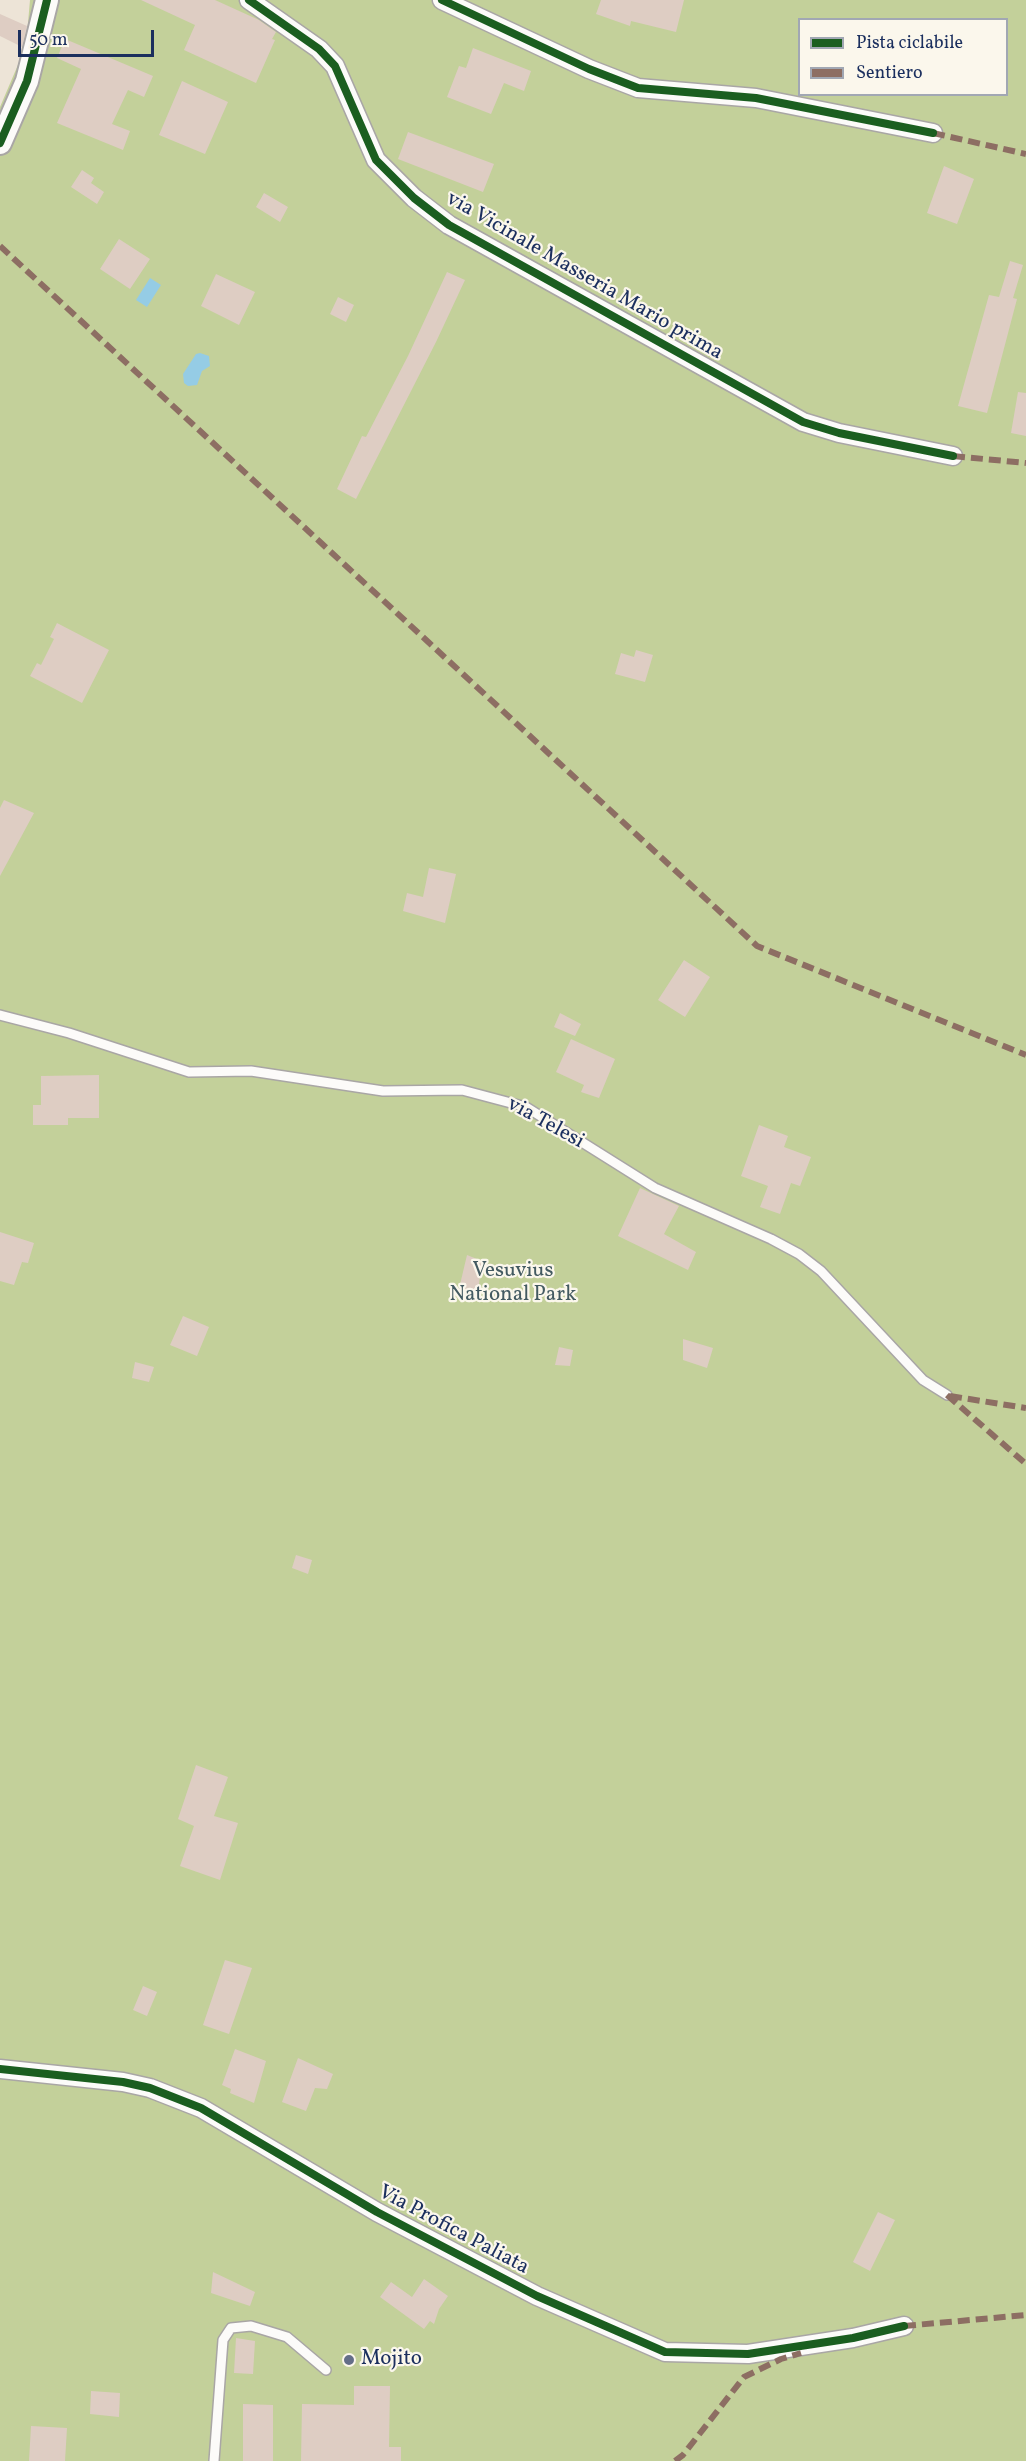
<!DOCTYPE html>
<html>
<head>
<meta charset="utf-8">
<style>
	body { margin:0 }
	#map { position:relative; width:1026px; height:2461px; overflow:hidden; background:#ede4d7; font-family:Vollkorn,serif }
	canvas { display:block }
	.legend { position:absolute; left:798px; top:18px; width:210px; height:78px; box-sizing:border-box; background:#fbf7ec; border:2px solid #a1a7b3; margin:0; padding:8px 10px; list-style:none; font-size:18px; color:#1b2f5e }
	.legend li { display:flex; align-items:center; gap:12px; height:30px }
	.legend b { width:30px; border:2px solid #a1a7b3 }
	.scale { position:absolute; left:18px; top:30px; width:136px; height:27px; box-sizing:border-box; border:3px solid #1b2f5e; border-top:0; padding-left:8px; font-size:18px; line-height:21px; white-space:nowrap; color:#1b2f5e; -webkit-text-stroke:4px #fbf7ec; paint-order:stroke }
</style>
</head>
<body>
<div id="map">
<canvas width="1026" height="2461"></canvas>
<ul class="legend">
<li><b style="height:8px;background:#1b5e20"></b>Pista ciclabile</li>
<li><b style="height:8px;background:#8d6e63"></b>Sentiero</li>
</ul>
<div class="scale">50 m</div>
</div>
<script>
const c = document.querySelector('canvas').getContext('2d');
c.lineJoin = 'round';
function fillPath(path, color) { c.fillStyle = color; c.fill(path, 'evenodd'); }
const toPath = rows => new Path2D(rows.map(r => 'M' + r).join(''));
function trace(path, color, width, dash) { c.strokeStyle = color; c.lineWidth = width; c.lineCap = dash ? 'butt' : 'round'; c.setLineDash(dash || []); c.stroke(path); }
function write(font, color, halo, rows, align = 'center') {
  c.font = font + ' Vollkorn,serif'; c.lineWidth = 4.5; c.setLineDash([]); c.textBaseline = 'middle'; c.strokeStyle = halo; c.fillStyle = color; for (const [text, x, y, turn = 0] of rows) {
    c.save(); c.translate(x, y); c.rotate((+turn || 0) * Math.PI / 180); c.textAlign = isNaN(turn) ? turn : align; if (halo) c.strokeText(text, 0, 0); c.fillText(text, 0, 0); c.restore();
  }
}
const green = toPath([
	[30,0,1026,0,1026,2461,0,2461,0,107,26,46],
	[800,20,1006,20,1006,94,800,94]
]);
const water = toPath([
	[150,278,161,285,147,307,136,300],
	[200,353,209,356,210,366,202,371,197,385,188,386,184,383,183,374,196,354]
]);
const building = toPath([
	[141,0,215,0,259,20,276,32,272,39,275,40,256,83,184,50,195,25],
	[601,0,684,0,676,32,631,21,630,26,596,14],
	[0,14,27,26,22,47,0,36],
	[65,39,153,76,144,97,128,90,112,124,130,131,123,150,57,123,81,69,57,58],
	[473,48,531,71,524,91,504,83,491,114,447,97,459,66,466,68],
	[182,81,228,102,205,154,159,135],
	[408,132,494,164,483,192,398,159],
	[944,166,974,179,957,224,927,213],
	[82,170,94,178,91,183,104,192,97,204,71,187],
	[264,193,288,207,280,222,256,207],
	[119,239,150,259,130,289,100,269],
	[1010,261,1023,265,1013,298,1017,299,987,413,958,406,989,295,999,297],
	[447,272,465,280,436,342,356,499,337,489,362,436,366,437,408,356],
	[216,274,255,292,239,325,201,306],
	[338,297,354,305,346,322,330,314],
	[1018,392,1026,393,1026,436,1011,433],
	[57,623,109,650,82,703,30,676,37,663,41,665,54,639,50,637],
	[636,650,653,655,645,682,615,674,621,653,634,657],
	[4,800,34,813,0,876,0,808],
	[429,868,456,874,445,923,403,911,407,893,423,897],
	[684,960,710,977,685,1017,658,1000],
	[560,1013,581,1024,575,1036,554,1027],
	[571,1039,615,1059,599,1098,581,1092,584,1085,556,1072],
	[99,1075,99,1118,68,1118,68,1125,33,1125,33,1105,41,1105,41,1076],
	[759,1125,788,1136,784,1147,811,1157,800,1186,791,1183,780,1214,760,1207,768,1186,741,1176],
	[640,1188,679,1206,664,1234,696,1252,688,1270,618,1236],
	[0,1232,34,1243,28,1263,22,1262,14,1285,0,1281],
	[467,1255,482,1261,477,1299,458,1293],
	[183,1316,209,1327,197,1356,170,1345],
	[683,1339,713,1348,707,1368,683,1360],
	[559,1347,573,1350,570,1366,555,1365],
	[135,1362,154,1367,149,1382,132,1378],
	[296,1555,312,1560,308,1574,292,1568],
	[196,1765,228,1777,214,1816,238,1823,220,1880,180,1866,194,1826,178,1819],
	[225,1960,252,1968,229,2034,203,2025],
	[143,1986,157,1992,147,2016,133,2010],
	[235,2049,266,2061,254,2103,230,2093,231,2089,222,2085],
	[298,2058,333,2074,327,2089,315,2088,306,2111,282,2102],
	[878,2212,895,2220,870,2271,853,2262],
	[213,2272,255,2292,250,2306,211,2293],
	[424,2279,448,2296,439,2309,434,2324,430,2321,424,2329,380,2297,391,2282,412,2297],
	[236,2338,255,2341,253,2374,234,2373],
	[354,2386,390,2386,389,2447,401,2447,401,2461,301,2461,302,2404,354,2405],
	[91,2391,120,2393,119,2417,90,2414],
	[243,2404,273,2405,273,2461,243,2461],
	[31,2426,67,2428,65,2461,29,2461]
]);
const service = toPath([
	[0,1015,69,1033,189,1072,251,1071,383,1091,462,1090,526,1107,655,1188,771,1239,799,1254,821,1271,923,1380,947,1395],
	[214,2461,223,2340,231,2328,251,2326,287,2337,326,2370]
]);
const minor = toPath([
	[249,0,319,49,335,66,376,160,414,198,449,225,803,422,839,433,953,456],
	[442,0,589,69,638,88,756,98,933,133],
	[0,2069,123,2082,150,2088,201,2108,377,2212,537,2296,665,2352,748,2354,853,2338,904,2326]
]);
const tertiary = toPath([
	[0,143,27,81,47,0]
]);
const quiet = toPath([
	[933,133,1026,154],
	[0,246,757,946,1026,1055],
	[953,456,1026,463],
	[947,1395,1026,1464],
	[950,1396,1026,1408],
	[904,2326,1026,2315],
	[675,2461,683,2455,744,2377,781,2359,801,2353]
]);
const cycleway = toPath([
	[249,0,319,49,335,66,376,160,414,198,449,225,803,422,839,433,953,456],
	[442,0,589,69,638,88,756,98,933,133],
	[0,143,27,81,47,0],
	[0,2069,123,2082,150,2088,201,2108,377,2212,537,2296,665,2352,748,2354,853,2338,904,2326]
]);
const markers = [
	[349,2360,6,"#646e88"]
];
const streetNames = [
	["via Vicinale Masseria Mario prima",584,277,30],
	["via Telesi",545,1124,29],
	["Via Profica Paliata",453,2231,28]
];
const parkNames = [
	["Vesuvius",513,1272],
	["National Park",513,1296]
];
const poiNames = [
	["Mojito",361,2360]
];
fillPath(green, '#c3d09a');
fillPath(water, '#95cce5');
fillPath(building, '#decdc3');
trace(service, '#a9a6a5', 12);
trace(minor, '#a9a6a5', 21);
trace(tertiary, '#a9a6a5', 26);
trace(service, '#fcfbf9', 9);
trace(minor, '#fcfbf9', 18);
trace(tertiary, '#fcfbf9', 22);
trace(quiet, '#8d6e63', 6, [12, 6]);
trace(cycleway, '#1b5e20', 8);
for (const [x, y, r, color] of markers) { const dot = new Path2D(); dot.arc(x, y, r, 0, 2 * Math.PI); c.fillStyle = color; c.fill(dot); trace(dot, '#fbf7ec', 2); }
write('21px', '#1b2f5e', '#fbf7ec', streetNames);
write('21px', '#435a61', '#fbf7ec', parkNames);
write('21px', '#1b2f5e', '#fbf7ec', poiNames, 'left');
</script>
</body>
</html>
